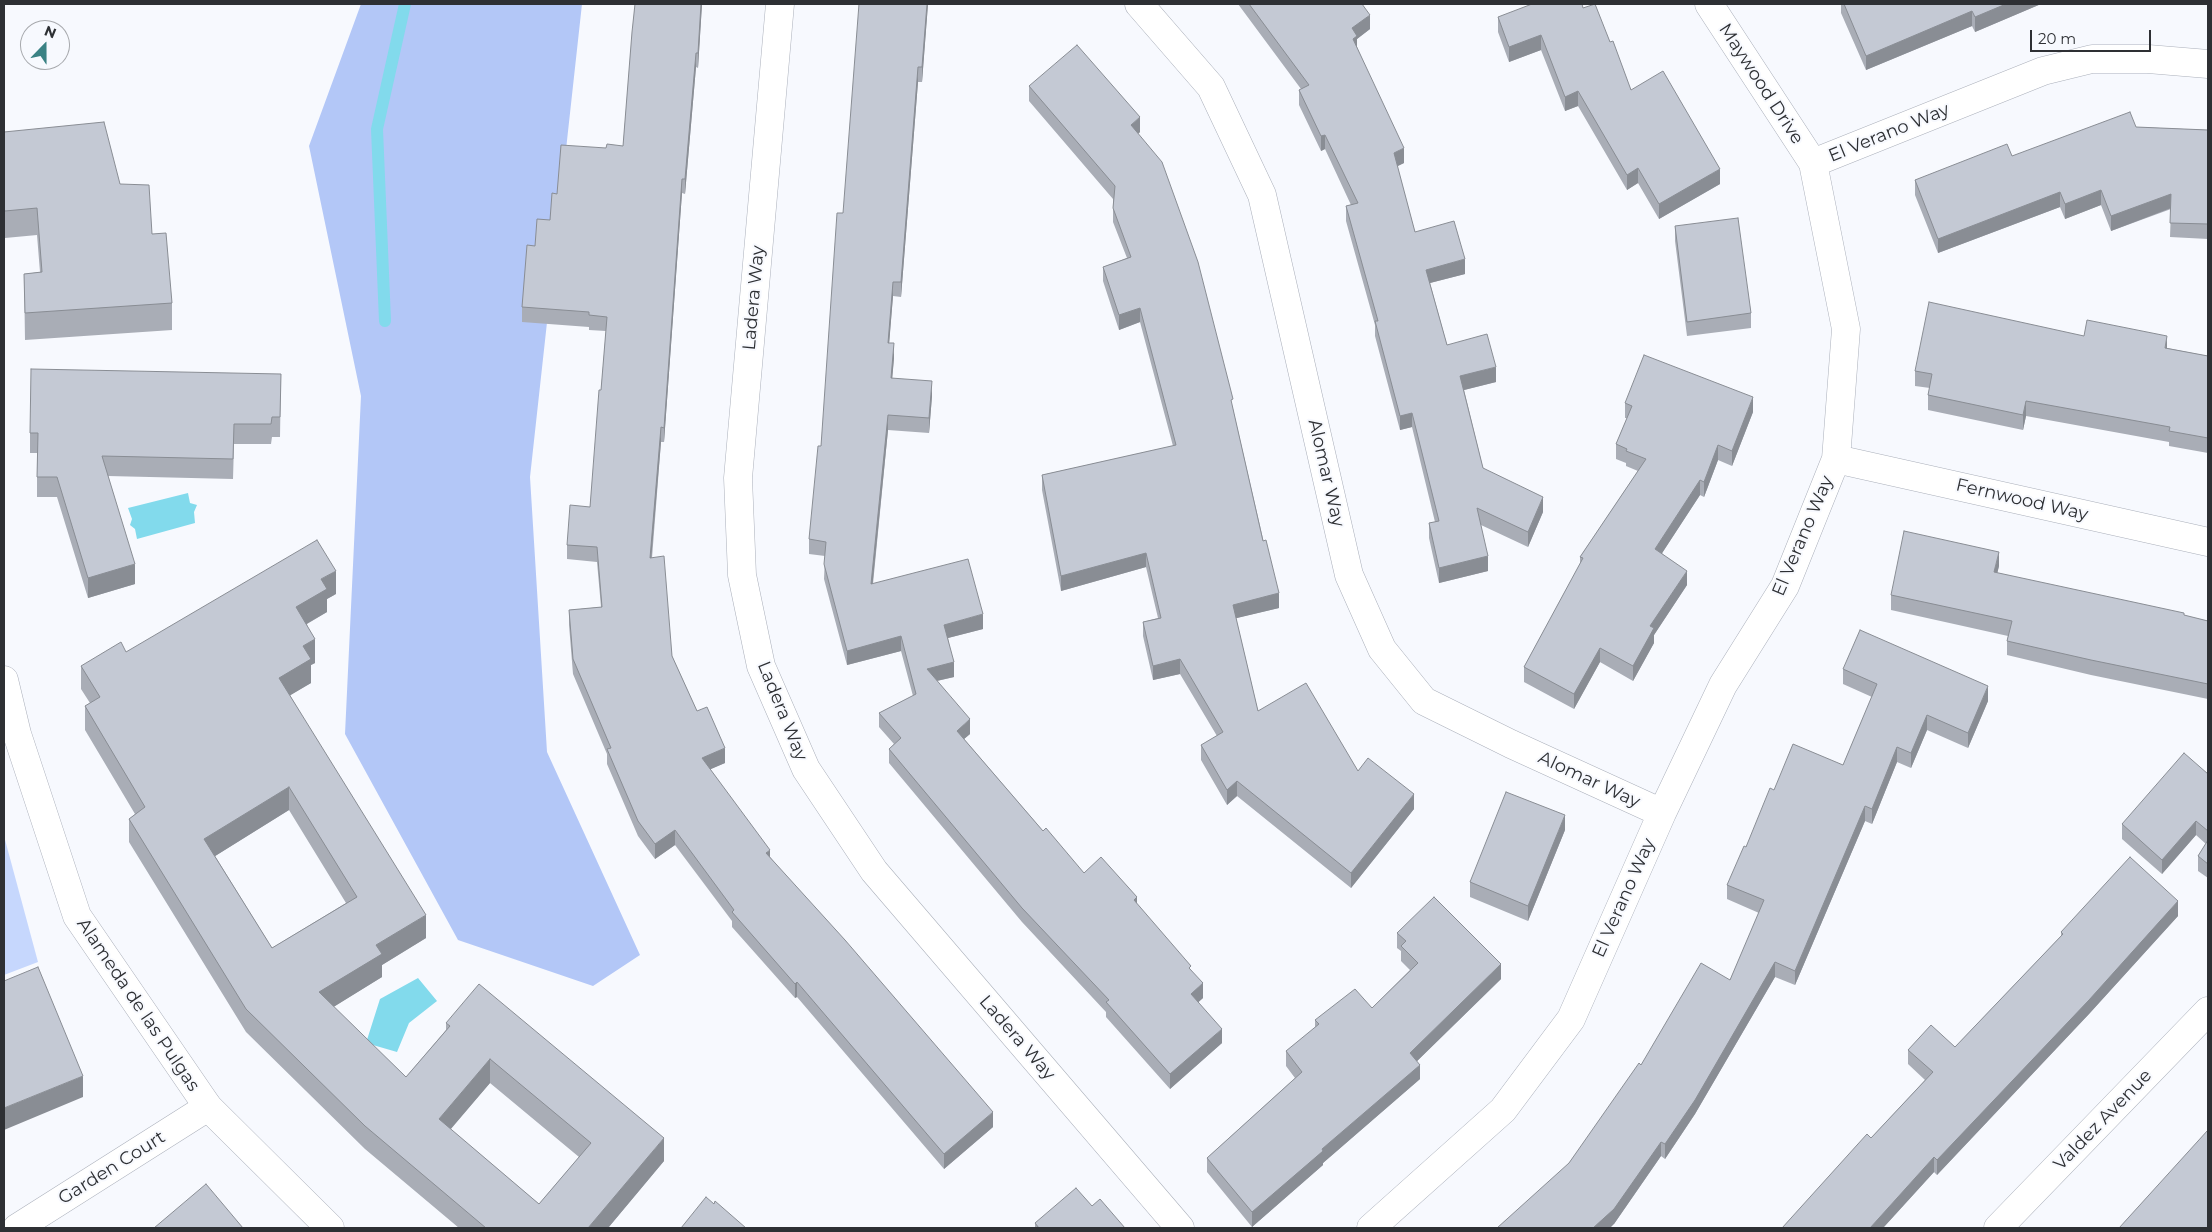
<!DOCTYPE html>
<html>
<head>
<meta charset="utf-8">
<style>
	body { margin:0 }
	#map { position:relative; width:2212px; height:1232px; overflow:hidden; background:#f7f9fe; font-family:Montserrat,sans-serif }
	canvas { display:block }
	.frame { position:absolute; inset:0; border:5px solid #2e3034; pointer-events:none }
	.north { position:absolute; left:20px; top:20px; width:50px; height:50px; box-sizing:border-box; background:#f7f9fe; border:1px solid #a7a9ad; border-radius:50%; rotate:22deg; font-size:14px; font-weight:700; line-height:20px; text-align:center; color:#2e3034 }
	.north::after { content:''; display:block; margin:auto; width:18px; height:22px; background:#3a8284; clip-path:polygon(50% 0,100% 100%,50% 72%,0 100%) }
	.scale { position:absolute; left:2030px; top:30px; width:121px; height:22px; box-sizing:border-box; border:2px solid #2e3034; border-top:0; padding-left:6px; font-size:15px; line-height:18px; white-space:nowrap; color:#2e3034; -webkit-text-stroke:4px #f7f9fe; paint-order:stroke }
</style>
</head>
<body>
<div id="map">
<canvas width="2212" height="1232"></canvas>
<div class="frame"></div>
<div class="north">N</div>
<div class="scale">20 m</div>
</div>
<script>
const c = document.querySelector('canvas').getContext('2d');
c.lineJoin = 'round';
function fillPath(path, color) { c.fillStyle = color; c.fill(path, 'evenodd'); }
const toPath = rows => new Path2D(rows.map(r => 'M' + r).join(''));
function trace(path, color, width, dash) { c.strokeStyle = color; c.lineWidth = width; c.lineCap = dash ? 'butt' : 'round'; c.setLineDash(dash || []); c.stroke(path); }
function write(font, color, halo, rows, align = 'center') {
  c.font = font + ' Montserrat,sans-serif'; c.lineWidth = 4; c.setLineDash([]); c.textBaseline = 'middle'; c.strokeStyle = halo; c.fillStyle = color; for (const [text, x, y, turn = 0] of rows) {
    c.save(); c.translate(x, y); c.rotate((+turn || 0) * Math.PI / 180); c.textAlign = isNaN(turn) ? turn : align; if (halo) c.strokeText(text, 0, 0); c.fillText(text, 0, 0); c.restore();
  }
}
const green = toPath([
	[4,836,38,962,4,975]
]);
const forest = toPath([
	[361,4,582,4,530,477,547,752,640,955,593,986,458,940,345,734,361,396,309,146]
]);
const water = toPath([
	[188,493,190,503,197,505,194,512,195,523,137,539,135,529,130,525,132,519,128,508],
	[418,978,437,1001,409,1023,397,1052,366,1043,380,999]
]);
const stream = toPath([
	[385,321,377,129,405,4]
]);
const minor = toPath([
	[780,4,738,478,742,575,761,666,806,769,874,871,1180,1228],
	[1139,4,1211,87,1262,195,1349,575,1382,649,1424,701,1511,744,1662,813],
	[1813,163,2043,71,2092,59,2148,59,2208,64],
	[1836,459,2208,542],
	[17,1228,208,1107],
	[1371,1228,1503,1110,1571,1019,1662,813,1723,685,1785,586,1836,459,1846,329,1813,163,1709,4],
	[1998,1228,2208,1011]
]);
const secondary = toPath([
	[4,680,17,734,77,916,208,1107,330,1228]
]);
const wall = toPath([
	[635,4,702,4,698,68,696,67,685,194,682,193,664,442,661,442,652,558,672,656,697,711,725,763,710,769,770,857,993,1127,944,1169,797,997,795,998,732,927,732,921,675,845,655,859,638,836,607,764,607,754,573,674,569,625,569,610,601,607,597,562,567,559,567,545,590,507,601,390,606,331,589,330,589,327,522,322,522,307,535,246,550,220,557,194,606,148,623,146],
	[928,4,922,82,918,82,901,297,893,296,889,343,894,358,892,378,932,396,929,433,888,430,873,584,983,629,948,638,954,677,937,681,970,734,964,739,1043,831,1084,873,1137,904,1191,970,1203,998,1198,1002,1222,1043,1170,1089,1106,1017,1106,1012,1022,922,889,763,889,749,894,744,879,727,879,713,913,696,901,651,847,665,824,579,825,556,809,554,809,539,821,446,843,213],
	[1238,4,1362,4,1370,29,1357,39,1357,47,1404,163,1397,166,1415,232,1465,274,1430,283,1447,345,1496,382,1464,390,1483,468,1543,512,1528,547,1481,525,1488,571,1439,583,1429,538,1429,523,1435,522,1412,427,1400,430,1375,336,1375,325,1346,221,1346,206,1351,205,1325,149,1321,151,1299,105,1299,90,1301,89],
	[1841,4,2041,4,1975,32,1972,26,1866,70,1841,13],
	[1583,8,1610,42,1631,90,1720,184,1659,219,1638,183,1627,190,1578,106,1565,111,1541,50,1509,62,1498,32,1498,17],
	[1029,86,1140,132,1138,134,1233,409,1279,608,1236,618,1258,711,1358,771,1414,809,1351,888,1237,796,1227,805,1201,760,1201,745,1217,736,1180,674,1153,680,1143,636,1143,622,1158,618,1146,567,1061,591,1042,490,1042,475,1173,446,1140,322,1119,330,1103,281,1103,267,1127,258,1113,222,1113,199,1029,101],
	[2136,127,2208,130,2208,239,2170,237,2171,209,2111,231,2101,205,2065,219,2060,207,1938,253,1915,195,1915,180],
	[4,132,120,184,152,234,172,303,172,330,25,340,24,274,40,272,37,235,5,238,4,236],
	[1675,226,1751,313,1751,328,1687,336,1675,241],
	[2084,336,2167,348,2208,356,2208,453,2169,446,2169,442,2026,416,2023,430,1928,410,1928,395,1930,388,1915,386,1915,371],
	[281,374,280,437,272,437,271,444,234,444,233,479,108,476,135,584,88,598,57,497,37,497,37,453,30,453,30,433],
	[1625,403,1753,412,1732,466,1718,460,1704,497,1700,495,1662,553,1687,585,1654,635,1654,643,1633,681,1600,662,1574,709,1524,682,1524,667,1580,564,1580,557,1638,471,1626,466,1626,463,1616,459,1616,444,1627,418,1625,418],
	[1999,566,1997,573,2208,621,2208,699,2091,675,2007,655,2007,641,2008,636,1891,610,1891,595],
	[336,594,327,599,327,612,307,624,315,663,311,665,311,683,290,695,426,938,382,965,382,977,333,1007,406,1077,446,1030,446,1023,664,1161,608,1228,459,1228,365,1149,246,1032,129,842,129,819,135,814,85,730,85,706,90,703,81,689,81,666,126,652],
	[289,810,346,903,272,948,215,856],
	[490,1083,579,1157,539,1204,450,1129],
	[1843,669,1988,701,1968,748,1927,730,1911,768,1897,762,1872,824,1865,821,1795,985,1775,977,1695,1114,1665,1159,1661,1156,1614,1224,1569,1163,1641,1065,1730,980,1759,913,1727,899,1727,885,1774,790,1843,765,1872,697,1843,684],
	[2208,774,2208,878,2198,871,2198,856,2206,844,2196,835,2162,874,2122,839,2122,824],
	[1565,830,1528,921,1470,897,1470,882],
	[2178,916,2089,1014,1937,1175,1934,1172,1883,1228,1782,1228,1871,1138,1925,1080,1908,1064,1908,1050,1955,1047,2061,936,2061,932],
	[1397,933,1501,979,1417,1061,1420,1079,1323,1163,1323,1165,1252,1227,1207,1172,1207,1158,1295,1078,1286,1066,1286,1051,1315,1028,1315,1020,1372,1008,1410,970,1401,961,1401,951,1397,948],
	[1092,1206,1125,1228,1035,1228,1035,1223]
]);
const shadedWall = toPath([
	[701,4,702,4,698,68,698,53],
	[927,4,928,4,922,82,922,67],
	[2006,4,2041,4,1975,32,1975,17],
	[1972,11,1972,26,1866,70,1866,56],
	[1370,15,1370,29,1357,39,1357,51,1353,54,1352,28],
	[1541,35,1541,50,1509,62,1509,47],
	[696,53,696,67,685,194,685,179],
	[918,67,918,82,901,297,901,282],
	[1578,91,1578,106,1565,111,1565,97],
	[1140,117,1140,132,1131,140,1131,125],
	[1325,135,1325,149,1321,151,1321,136],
	[1404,148,1404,163,1394,168,1394,153],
	[1638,168,1638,183,1627,190,1627,175],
	[1720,169,1720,184,1659,219,1659,204],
	[682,179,682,193,664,442,664,428],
	[2101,190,2101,205,2065,219,2065,204],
	[2060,192,2060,207,1938,253,1938,239],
	[2171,194,2171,208,2111,231,2111,216],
	[1465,259,1465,274,1426,284,1426,270],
	[893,282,893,296,888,358,888,343],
	[1140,308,1140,322,1119,330,1119,315],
	[2167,336,2167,351,2165,348],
	[894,343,894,358,891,393,891,378],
	[1496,367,1496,382,1460,391,1460,376],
	[932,381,932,396,929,433,929,418],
	[1753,397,1753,412,1732,466,1732,451],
	[2026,401,2026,416,2023,430,2023,415],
	[1412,413,1412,427,1400,430,1400,416],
	[888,415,888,430,871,599,871,584],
	[661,427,661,442,650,572,650,558],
	[1718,445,1718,460,1704,497,1704,482],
	[1700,480,1700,495,1655,564,1655,549],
	[1543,497,1543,512,1528,547,1528,532],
	[1999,552,1999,566,1994,587,1994,572],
	[1146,553,1146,567,1061,591,1061,576],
	[1488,556,1488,571,1439,583,1439,568],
	[135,564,135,584,88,598,88,578],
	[336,571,336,594,327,599,327,612,296,630,296,607,321,579],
	[1687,571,1687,585,1654,635,1654,643,1633,681,1633,666,1650,626],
	[1279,593,1279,608,1233,619,1233,605],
	[983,614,983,629,944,639,944,625],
	[901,636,901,651,847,665,847,651],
	[315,639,315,663,311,665,311,683,279,702,279,678,303,646],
	[1600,648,1600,662,1574,709,1574,694],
	[1180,659,1180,674,1153,680,1153,666],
	[954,662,954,677,927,683,927,669],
	[1988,686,1988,701,1968,748,1968,733],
	[1927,715,1927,730,1911,768,1911,753],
	[970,719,970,734,957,745,957,731],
	[1897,747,1897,762,1872,824,1872,809],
	[725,748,725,763,702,773,702,758],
	[1237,781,1237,796,1227,805,1227,790],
	[289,787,289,810,204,863,204,839],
	[1414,794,1414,809,1351,888,1351,873],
	[1865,806,1865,821,1795,985,1795,971],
	[1565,815,1565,830,1528,921,1528,906],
	[2196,821,2196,835,2162,874,2162,860],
	[675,830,675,845,655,859,655,844],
	[770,850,770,865,766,853],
	[1137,897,1137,912,1134,900],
	[2178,901,2178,916,2089,1014,1937,1175,1937,1160],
	[426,915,426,938,382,965,382,977,319,1016,319,992,376,945],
	[1775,962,1775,977,1695,1114,1665,1159,1665,1144],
	[1501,964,1501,979,1410,1068,1410,1053],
	[797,982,797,997,795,998,795,984],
	[1203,983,1203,998,1191,1009,1191,994],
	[1222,1029,1222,1043,1170,1089,1170,1074],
	[490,1059,490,1083,439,1143,439,1119],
	[1420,1065,1420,1079,1323,1163,1323,1165,1252,1227,1252,1212,1322,1149],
	[83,1076,83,1097,4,1130,4,1108],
	[993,1112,993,1127,944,1169,944,1154],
	[664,1138,664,1161,608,1228,588,1228],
	[1661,1142,1661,1156,1614,1224,1610,1228,1593,1228],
	[1934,1157,1934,1172,1883,1228,1870,1228]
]);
const building = toPath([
	[635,4,701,4,698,53,696,53,685,179,682,179,664,428,661,427,650,558,664,556,672,656,697,711,707,707,725,748,702,758,770,850,766,853,845,940,993,1112,944,1154,797,982,795,984,732,912,734,910,675,830,655,844,638,821,607,749,611,748,573,659,569,610,602,607,597,547,567,545,570,505,590,507,599,390,601,390,607,317,589,315,589,312,522,307,527,245,535,246,537,219,550,220,552,193,557,194,561,145,606,148,607,144,623,146,632,32,635,4],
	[859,4,927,4,922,67,918,67,901,282,893,282,888,343,894,343,891,378,932,381,929,418,888,415,871,584,968,559,983,614,944,625,954,662,927,669,970,719,957,731,1043,831,1046,828,1084,873,1101,857,1137,897,1134,900,1191,966,1189,968,1203,983,1191,994,1222,1029,1170,1074,1106,1002,1109,1000,1022,908,889,749,901,738,879,713,916,694,901,636,847,651,824,564,826,542,809,539,818,446,821,446,837,213,843,213,859,4],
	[1249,4,1362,4,1370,15,1352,28,1357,36,1353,39,1404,148,1394,153,1415,232,1454,221,1465,259,1426,270,1447,345,1487,334,1496,367,1460,376,1483,468,1543,497,1528,532,1477,508,1488,556,1439,568,1429,523,1439,521,1412,413,1400,416,1375,321,1378,321,1346,206,1358,203,1325,135,1321,136,1299,90,1309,85,1249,4],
	[1532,4,1582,4,1583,8,1595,4,1610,42,1613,41,1631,90,1663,71,1720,169,1659,204,1638,168,1627,175,1578,91,1565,97,1541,35,1509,47,1498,17,1532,4],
	[1844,4,2006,4,1975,17,1972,11,1866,56,1844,4],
	[1077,45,1140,117,1131,125,1162,162,1198,262,1233,399,1231,400,1263,541,1266,540,1279,593,1233,605,1258,711,1306,683,1358,771,1368,758,1414,794,1351,873,1237,781,1227,790,1201,745,1223,732,1180,659,1153,666,1143,622,1161,618,1146,553,1061,576,1042,475,1176,445,1140,308,1119,315,1103,267,1131,257,1113,208,1115,186,1029,86,1077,45],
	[2130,112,2136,127,2208,130,2208,224,2170,223,2171,194,2111,216,2101,190,2065,204,2060,192,1938,239,1915,180,2007,144,2012,156,2130,112],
	[104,122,120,184,149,185,152,234,166,233,172,303,25,313,24,274,42,272,37,208,5,211,4,209,4,132,104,122],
	[1738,218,1751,313,1687,322,1675,226,1738,218],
	[1929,302,2084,336,2087,320,2167,336,2165,348,2208,356,2208,438,2169,431,2170,427,2026,401,2023,415,1928,395,1932,374,1915,371,1929,302],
	[1644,355,1753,397,1732,451,1718,445,1704,482,1700,480,1655,549,1687,571,1650,626,1654,628,1633,666,1600,648,1574,694,1524,667,1583,558,1580,557,1646,459,1626,451,1627,449,1616,444,1632,406,1625,403,1644,355],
	[31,369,281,374,280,417,272,417,271,424,234,424,233,459,102,456,135,564,88,578,57,477,37,477,38,433,30,433,31,369],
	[1904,531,1999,552,1994,572,2184,613,2184,615,2208,621,2208,684,2091,660,2007,641,2012,621,1891,595,1904,531],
	[317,540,336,571,321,579,327,589,296,607,315,639,303,646,311,659,279,678,426,915,376,945,382,954,319,992,406,1077,450,1026,446,1023,479,984,664,1138,588,1228,486,1228,365,1126,246,1009,129,819,145,807,85,706,100,697,81,666,121,642,126,652,317,540],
	[289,787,357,897,272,948,204,839,289,787],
	[490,1059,591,1143,539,1204,439,1119,490,1059],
	[1860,630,1988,686,1968,733,1927,715,1911,753,1897,747,1872,809,1865,806,1795,971,1775,962,1695,1100,1665,1144,1661,1142,1614,1209,1593,1228,1497,1228,1569,1163,1639,1063,1641,1065,1701,963,1730,980,1764,900,1727,885,1744,846,1746,847,1770,788,1774,790,1793,744,1843,765,1877,684,1843,669,1860,630],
	[2184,753,2208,774,2208,831,2196,821,2162,860,2122,824,2184,753],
	[1506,792,1565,815,1528,906,1470,882,1506,792],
	[2208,840,2208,864,2198,856,2208,840],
	[2130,857,2178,901,2089,1000,1937,1160,1934,1157,1870,1228,1782,1228,1867,1134,1871,1138,1933,1072,1908,1050,1931,1025,1955,1047,2063,934,2061,932,2130,857],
	[1434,897,1501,964,1410,1053,1420,1065,1322,1149,1323,1151,1252,1212,1207,1158,1302,1072,1286,1051,1319,1024,1315,1020,1355,989,1372,1008,1418,963,1401,946,1406,941,1397,933,1434,897],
	[38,967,83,1076,4,1108,4,981,38,967],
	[2208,1130,2208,1228,2119,1228,2208,1130],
	[206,1184,243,1228,154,1228,206,1184],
	[1076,1188,1092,1206,1100,1199,1125,1228,1039,1228,1035,1223,1076,1188],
	[706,1197,714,1204,715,1201,746,1228,681,1228,706,1197]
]);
const streetNames = [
	["Maywood Drive",1761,84,57],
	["El Verano Way",1889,133,-22],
	["Ladera Way",754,298,-85],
	["Alomar Way",1326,473,77],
	["Fernwood Way",2022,500,13],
	["El Verano Way",1803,536,-67],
	["Ladera Way",782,711,68],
	["Alomar Way",1589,780,25],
	["El Verano Way",1624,898,-66],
	["Alameda de las Pulgas",138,1005,56],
	["Ladera Way",1017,1038,49],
	["Valdez Avenue",2103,1120,-46],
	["Garden Court",112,1168,-32]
];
fillPath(green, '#c6d7fd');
fillPath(forest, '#b3c7f7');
fillPath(water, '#82daec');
trace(stream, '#82daec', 12);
trace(minor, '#abb0bb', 29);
trace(secondary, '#abb0bb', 29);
trace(minor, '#fff', 28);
trace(secondary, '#fff', 28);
fillPath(wall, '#a9adb6');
fillPath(shadedWall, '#898d94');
fillPath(building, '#c4c9d4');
trace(building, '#898d94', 1);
write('18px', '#2e3034', '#f7f9fe', streetNames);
</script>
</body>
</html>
